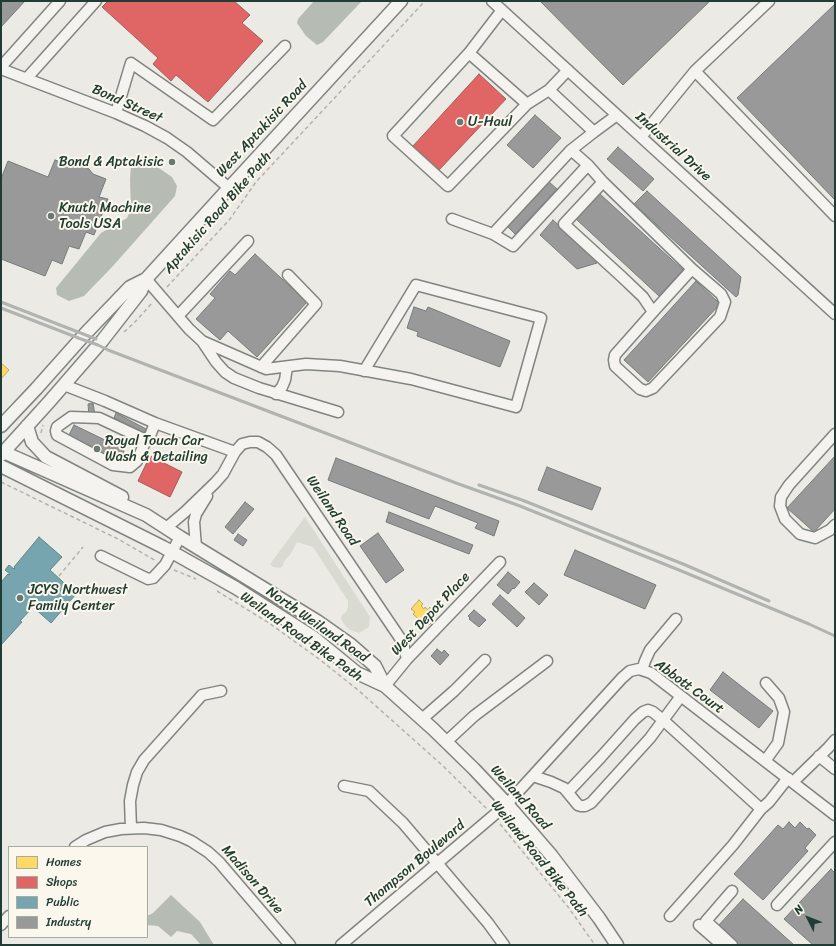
<!DOCTYPE html>
<html>
<head>
<meta charset="utf-8">
<style>
	body { margin:0 }
	#map { position:relative; width:836px; height:946px; overflow:hidden; background:#ebeae4; font-family:Sriracha,sans-serif }
	canvas { display:block }
	.frame { position:absolute; inset:0; border:2px solid #1f3d34; pointer-events:none }
	.legend { position:absolute; left:8px; top:846px; width:140px; height:92px; box-sizing:border-box; background:#fbf7ec; border:1px solid #a3ada2; margin:0; padding:5px 7px; list-style:none; font-size:12px; color:#1f3d34 }
	.legend li { display:flex; align-items:center; gap:8px; height:20px }
	.legend b { width:20px; border:1px solid #a3ada2 }
	.north { position:absolute; left:788px; top:898px; width:40px; height:40px; -webkit-text-stroke:3px #fbf7ec; paint-order:stroke; rotate:312deg; font-size:11px; font-weight:700; line-height:16px; text-align:center; color:#1f3d34 }
	.north::after { content:''; display:block; margin:auto; width:14px; height:18px; background:#1f3d34; clip-path:polygon(50% 0,100% 100%,50% 72%,0 100%) }
</style>
</head>
<body>
<div id="map">
<canvas width="836" height="946"></canvas>
<div class="frame"></div>
<ul class="legend">
<li><b style="height:11px;background:#ffd966"></b>Homes</li>
<li><b style="height:11px;background:#e06666"></b>Shops</li>
<li><b style="height:11px;background:#76a5af"></b>Public</li>
<li><b style="height:11px;background:#999"></b>Industry</li>
</ul>
<div class="north">N</div>
</div>
<script>
const c = document.querySelector('canvas').getContext('2d');
c.lineJoin = 'round';
function fillPath(path, color) { c.fillStyle = color; c.fill(path, 'evenodd'); }
const toPath = rows => new Path2D(rows.map(r => 'M' + r).join(''));
function trace(path, color, width, dash) { c.strokeStyle = color; c.lineWidth = width; c.lineCap = dash ? 'butt' : 'round'; c.setLineDash(dash || []); c.stroke(path); }
function write(font, color, halo, rows, align = 'center') {
  c.font = font + ' Sriracha,sans-serif'; c.lineWidth = 4; c.setLineDash([]); c.textBaseline = 'middle'; c.strokeStyle = halo; c.fillStyle = color; for (const [text, x, y, turn = 0] of rows) {
    c.save(); c.translate(x, y); c.rotate((+turn || 0) * Math.PI / 180); c.textAlign = isNaN(turn) ? turn : align; if (halo) c.strokeText(text, 0, 0); c.fillText(text, 0, 0); c.restore();
  }
}
const green = toPath([
	[305,517,370,617,369,627,359,633,350,630,344,624,341,619,342,615,346,612,348,607,348,601,343,593,313,547,297,542,290,555,284,561,283,566,280,568,273,567,270,564]
]);
const water = toPath([
	[314,1,362,1,323,42,317,45,306,36,297,23,298,19],
	[137,160,150,162,172,177,177,186,175,196,113,266,84,296,69,301,57,295,56,288,101,233,127,218,131,209,130,179,131,166],
	[171,895,200,922,214,945,201,945,191,934,177,931,171,937,158,926,147,925,147,916,153,913]
]);
const homes = toPath([
	[1,363,9,370,1,379,1,363],
	[419,600,423,604,421,606,424,609,425,607,428,610,430,607,437,614,430,622,431,623,429,625,428,624,426,626,413,614,415,612,411,609,419,600]
]);
const shops = toPath([
	[108,1,234,1,250,15,242,23,263,41,208,102,176,75,171,81,153,64,158,58,102,7,108,1],
	[479,74,506,99,439,170,413,146,479,74],
	[150,456,182,472,170,497,138,481,150,456]
]);
const public = toPath([
	[39,537,62,557,50,570,76,594,51,623,33,607,20,621,22,622,1,645,1,582,8,574,9,575,10,574,5,570,9,565,14,569,15,568,14,567,39,537]
]);
const industry = toPath([
	[1,1,25,1,1,27,1,1],
	[540,1,710,1,623,85,540,1],
	[835,4,835,200,737,98,835,4],
	[535,115,561,138,533,168,507,145,535,115],
	[618,147,654,179,643,191,607,159,618,147],
	[55,160,68,165,75,164,82,165,89,169,93,174,106,179,99,197,108,199,94,235,86,232,79,249,69,246,62,264,52,260,45,276,1,259,1,179,8,161,48,177,55,160],
	[548,181,557,189,515,234,507,226,548,181],
	[647,191,741,277,738,295,736,297,634,204,647,191],
	[600,194,683,270,659,296,576,219,600,194],
	[553,220,598,261,597,263,577,269,540,235,553,220],
	[255,254,307,302,257,357,228,331,220,340,196,319,215,298,210,294,230,271,235,275,255,254],
	[696,281,720,304,648,382,624,360,696,281],
	[414,307,426,311,428,307,510,341,500,367,417,336,418,332,407,328,414,307],
	[93,403,95,415,89,416,88,404,93,403],
	[116,413,146,429,144,433,114,418,116,413],
	[74,425,107,441,118,443,122,446,124,452,122,457,111,469,64,445,74,425],
	[835,456,835,509,814,532,787,508,835,456],
	[336,458,499,521,494,536,475,528,478,523,435,506,429,519,328,480,336,458],
	[547,467,601,488,592,510,538,490,547,467],
	[245,502,254,509,233,534,225,527,245,502],
	[389,512,473,545,469,554,386,522,389,512],
	[378,533,404,570,386,583,360,546,378,533],
	[238,534,247,540,243,546,234,540,238,534],
	[575,550,656,585,645,609,564,575,575,550],
	[508,572,520,582,514,589,513,588,508,594,497,585,508,572],
	[534,583,548,595,539,605,525,592,534,583],
	[500,595,525,618,517,627,492,604,500,595],
	[474,610,486,620,479,627,469,619,470,618,468,616,474,610],
	[437,649,442,653,444,650,449,655,440,665,431,656,437,649],
	[723,672,773,711,759,728,710,690,723,672],
	[789,822,795,828,800,822,807,829,809,828,816,835,805,848,808,851,763,900,734,874,778,825,783,829,789,822],
	[831,869,835,873,835,941,832,945,813,945,784,919,831,869],
	[743,899,794,945,736,945,717,927,743,899]
]);
const path = toPath([
	[167,287,230,219,256,182,425,1],
	[124,332,134,323,153,302],
	[41,433,43,425],
	[1,482,118,539,156,561],
	[174,570,196,579],
	[59,576,83,547],
	[217,591,269,623,319,659,358,690,442,765,487,809],
	[500,824,568,907,595,945]
]);
const minor = toPath([
	[492,1,835,314],
	[502,10,469,53,527,104,549,90,568,70],
	[469,53,393,136,448,186,527,104],
	[1,67,60,1],
	[1,69,116,113,145,126,167,138,187,152,229,188],
	[695,71,835,216],
	[27,78,96,1],
	[549,90,594,132,617,115],
	[116,113,131,63,213,120,285,46],
	[641,137,695,71,769,1],
	[588,165,603,182,564,224,622,277,643,297,653,312,615,355,614,360,615,366,640,389,646,391,653,388,720,317,725,302,721,294,692,269,653,312],
	[603,182,692,269],
	[452,219,493,234,571,150,594,132],
	[493,234,513,246,588,165,571,150],
	[146,279,189,329,202,341,266,369,306,364,340,366,411,379,516,407,541,318,416,285,364,371],
	[178,316,248,241],
	[202,341,216,362,225,372,234,378,259,388,338,412],
	[261,367,316,304,288,275],
	[64,385,105,401,155,423],
	[276,394,282,387,285,380,287,367],
	[835,434,789,485,781,497,780,506,785,519,800,534,815,538,830,530,835,525],
	[146,440,137,461,130,467,113,465,57,435,56,431,57,427,71,417,99,418,146,440,148,441,155,423,235,452],
	[166,528,185,512,215,483,223,474,235,452,242,444,250,442,258,442,267,447,276,455,402,641,407,659],
	[196,547,194,522,196,514,207,496],
	[101,556,148,579,153,578,165,565,180,537],
	[642,670,645,661,650,650,676,619],
	[385,686,407,659,500,562],
	[422,719,454,691,485,660],
	[446,742,474,716,547,661],
	[819,756,835,769],
	[765,761,778,743,784,712,779,698,766,683],
	[533,776,551,782,564,788,578,805,581,806,585,806,591,803,650,738,681,696],
	[793,782,828,748,835,740],
	[344,786,369,791,403,823,488,923,504,945],
	[568,792,601,757,635,719,643,712,648,710,653,712,663,720,761,809,769,802,788,778],
	[131,828,130,801,133,785,137,772,144,760,202,695,221,691],
	[75,847,86,840,105,832,121,829,144,828,161,830,180,836,191,841,208,852,219,862,290,945],
	[777,905,835,842],
	[670,916,733,845,761,809],
	[1,925,9,916],
	[699,925,722,945],
	[341,945,507,804,622,678,630,671,639,669,651,673,835,815],
	[732,945,706,921,732,891]
]);
const major = toPath([
	[1,426,36,389,85,334,130,287,146,279],
	[27,426,32,442,46,457,122,497],
	[1,451,146,515,180,537,317,621,351,645,375,666,385,686],
	[1,455,49,402,102,341,141,291,146,279,229,188,401,1],
	[1,466,163,547,236,588,313,637,357,673,385,686,433,729,474,769,507,804,551,855,599,918,617,945]
]);
const rail = toPath([
	[1,302,96,339],
	[1,308,81,339,98,345,108,350,456,483,520,506,679,570,809,624,835,636],
	[479,485,522,500,683,564,769,601]
]);
const markers = [
	[460,122,4,"#667a72"],
	[172,162,4,"#667a72"],
	[51,216,4,"#667a72"],
	[97,449,4,"#667a72"],
	[20,598,4,"#667a72"]
];
const streetNames = [
	["Bond Street",127,104,24],
	["West Aptakisic Road",262,129,-47],
	["Industrial Drive",673,147,42],
	["Aptakisic Road Bike Path",218,213,-49],
	["Weiland Road",332,511,56],
	["West Depot Place",431,614,-47],
	["North Weiland Road",317,625,35],
	["Weiland Road Bike Path",301,637,35],
	["Abbott Court",689,687,36],
	["Weiland Road",520,798,48],
	["Weiland Road Bike Path",539,859,51],
	["Thompson Boulevard",415,864,-40],
	["Madison Drive",252,880,49]
];
const poiNames = [
	["U-Haul",468,122],
	["Bond & Aptakisic",164,162,"right"],
	["Knuth Machine",59,208],
	["Tools USA",59,224],
	["Royal Touch Car",105,441],
	["Wash & Detailing",105,457],
	["JCYS Northwest",28,590],
	["Family Center",28,606]
];
fillPath(green, '#d9dbd2');
fillPath(water, '#b6bcb4');
fillPath(homes, '#ffd966');
trace(homes, '#bcaa57', 1);
fillPath(shops, '#e06666');
trace(shops, '#a65a57', 1);
fillPath(public, '#76a5af');
trace(public, '#5c868a', 1);
fillPath(industry, '#999');
trace(industry, '#747d7b', 1);
trace(minor, '#808581', 13);
trace(major, '#808581', 15);
trace(path, '#b0b3af', 1.5, [4, 3]);
trace(minor, '#f4f3ef', 10);
trace(major, '#f4f3ef', 12);
trace(rail, '#b0b3af', 3);
for (const [x, y, r, color] of markers) { const dot = new Path2D(); dot.arc(x, y, r, 0, 2 * Math.PI); c.fillStyle = color; c.fill(dot); trace(dot, '#fbf7ec', 1.5); }
write('14px', '#1f3d34', '#fbf7ec', streetNames);
write('14px', '#1f3d34', '#fbf7ec', poiNames, 'left');
</script>
</body>
</html>
